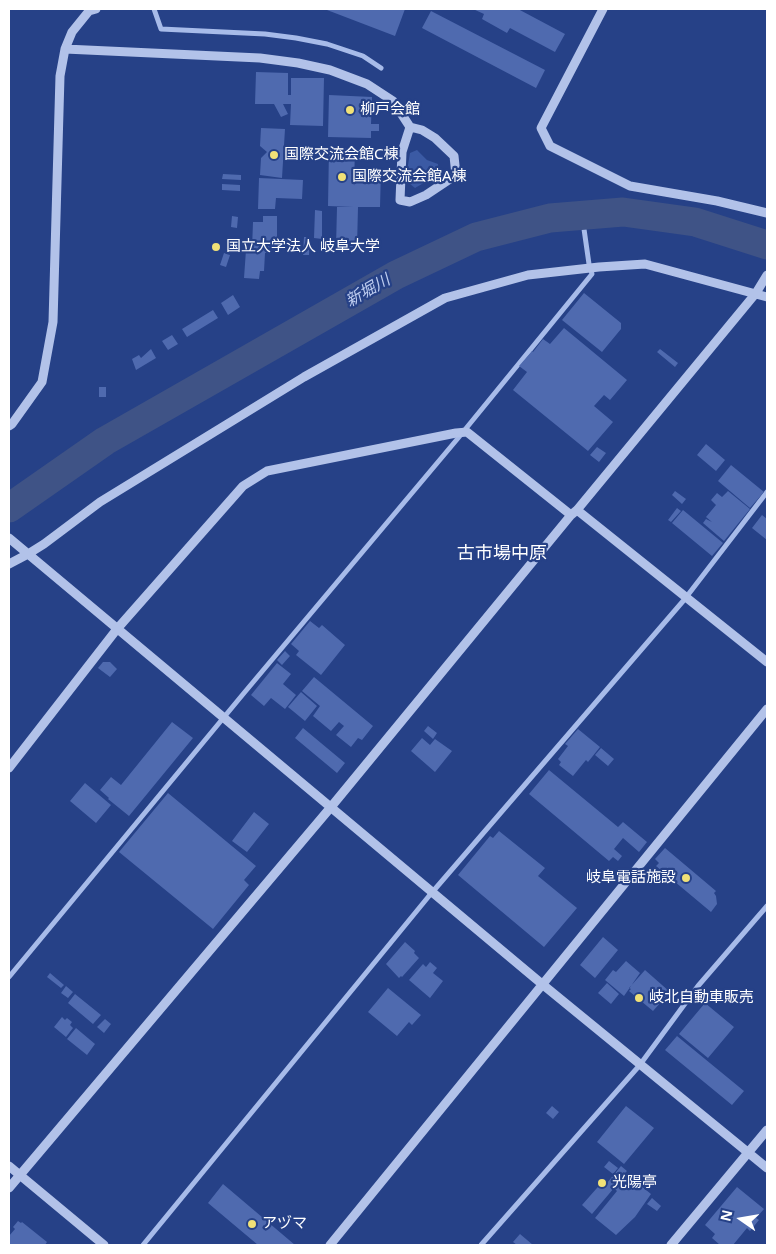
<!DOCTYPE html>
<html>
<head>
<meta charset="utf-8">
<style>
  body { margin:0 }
  #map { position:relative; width:776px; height:1254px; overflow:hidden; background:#264187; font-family:"Noto Sans",sans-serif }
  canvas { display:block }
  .frame { position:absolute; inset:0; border:10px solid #fff; pointer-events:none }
  .north { position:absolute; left:716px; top:1194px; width:50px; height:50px; -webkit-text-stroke:4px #264187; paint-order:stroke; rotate:283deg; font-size:14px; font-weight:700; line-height:20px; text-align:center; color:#fff }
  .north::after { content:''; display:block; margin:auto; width:18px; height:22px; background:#fff; clip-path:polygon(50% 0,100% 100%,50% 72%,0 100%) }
</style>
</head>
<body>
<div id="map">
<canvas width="776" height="1254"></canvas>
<div class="frame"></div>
<div class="north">N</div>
</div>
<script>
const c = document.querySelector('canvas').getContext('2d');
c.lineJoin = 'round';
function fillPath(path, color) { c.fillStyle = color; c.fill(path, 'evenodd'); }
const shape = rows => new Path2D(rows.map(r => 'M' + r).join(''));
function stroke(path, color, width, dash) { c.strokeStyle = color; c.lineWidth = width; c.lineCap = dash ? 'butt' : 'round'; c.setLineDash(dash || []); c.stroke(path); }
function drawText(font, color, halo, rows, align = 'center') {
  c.font = font + ' "Noto Sans","Noto Sans JP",sans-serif'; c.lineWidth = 4.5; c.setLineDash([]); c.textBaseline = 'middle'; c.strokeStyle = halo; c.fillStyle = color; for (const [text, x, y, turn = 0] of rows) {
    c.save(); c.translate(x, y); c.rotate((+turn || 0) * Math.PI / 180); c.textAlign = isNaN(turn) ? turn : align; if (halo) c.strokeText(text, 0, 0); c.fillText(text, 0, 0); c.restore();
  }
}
const green = shape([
  [417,150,427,160,438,164,439,174,415,188,410,184,407,171,410,153]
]);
const stream = shape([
  [154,9,161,29,265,34,296,38,327,44,363,56,381,68],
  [9,977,244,693,459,437,592,274,589,264,582,215],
  [143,1245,429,896,684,600,767,492],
  [481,1245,639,1066,698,986,767,906]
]);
const river = shape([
  [9,508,105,441,396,275,476,237,550,218,623,212,695,222,767,245]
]);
const building = shape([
  [328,9,405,9,395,36,327,10],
  [473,9,518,9,565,34,555,52,510,28,507,33,482,19,484,14],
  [431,11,545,70,536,88,422,28],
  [256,72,288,73,288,95,291,95,291,78,324,78,323,126,290,125,291,104,283,104,288,114,281,117,274,104,255,104],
  [329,95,372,97,371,124,379,124,379,131,371,131,371,138,328,137],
  [261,128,285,129,282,178,260,175,261,158,267,152,260,146],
  [329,148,355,148,354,186,356,169,381,170,380,207,358,207,357,247,336,247,337,207,353,207,328,206],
  [223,174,241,175,241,180,222,179],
  [259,178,303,180,302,199,276,198,275,209,258,209],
  [222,184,240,185,240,191,222,190],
  [315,210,322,211,322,239,314,238],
  [232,216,238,217,237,228,231,227],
  [263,216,277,216,277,240,270,240,269,253,265,253,264,271,260,271,259,279,244,278,246,250,252,249,253,222,263,222],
  [304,237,310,237,309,255,303,255],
  [224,253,230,255,226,267,220,265],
  [584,293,621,323,621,329,602,352,562,320],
  [233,295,240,307,228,315,221,303],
  [213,310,218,318,187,337,182,329],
  [564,328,627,380,610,400,604,395,594,406,613,422,588,451,513,390,527,372,519,366,532,351,533,352,543,339,550,344],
  [172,335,178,344,168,350,162,341],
  [151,349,156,358,136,370,132,359,139,355,141,358],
  [660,349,678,363,675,367,657,352],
  [99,387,106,387,106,397,99,397],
  [706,444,725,460,716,471,697,455],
  [597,447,606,453,599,462,590,455],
  [731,465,764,492,750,508,718,481],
  [675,491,686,499,682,504,672,495],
  [728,491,750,509,724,541,703,523,706,519,712,522,706,517,716,505,711,500,717,493,722,497],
  [677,508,681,511,671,522,668,520],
  [683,510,723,543,712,556,672,523],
  [762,515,767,519,767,540,752,528],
  [310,621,319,628,322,625,345,645,321,675,296,655,299,651,291,644],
  [285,651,290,656,282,665,277,660],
  [103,662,110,662,117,669,110,677,98,668],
  [277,663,291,674,283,684,296,695,285,709,271,698,264,706,251,695],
  [314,677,373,726,362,740,358,738,351,747,336,735,344,726,339,722,331,731,313,716,320,706,302,691],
  [301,692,317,706,305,721,288,707],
  [172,722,193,738,129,816,108,799,109,798,100,790,111,777,121,785],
  [428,726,437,733,433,739,424,731],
  [303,728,345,763,337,773,295,738],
  [578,729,600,747,588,762,586,760,573,776,559,765,561,762,558,759,568,746,565,744],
  [422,738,430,745,435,739,452,751,435,772,411,751],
  [601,748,614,759,608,766,595,755],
  [549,770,618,827,623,822,647,842,639,852,623,838,614,849,622,856,618,861,613,857,609,861,529,794],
  [85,783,111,805,96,823,70,801],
  [168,793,256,866,244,880,249,885,213,929,119,852],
  [254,812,269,824,247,852,232,841],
  [499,831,545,868,538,876,577,908,544,947,458,875,490,836,493,838],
  [665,848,716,891,714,893,716,896,717,904,711,912,656,866,659,863,655,859],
  [603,937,618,950,595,978,580,965],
  [405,942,415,951,414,953,419,958,402,977,401,976,399,978,386,964],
  [626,961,640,973,624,996,605,980,613,970,616,972],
  [430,962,437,968,433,973,443,981,430,998,409,980,423,964,426,967],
  [645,970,670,992,653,1011,629,991,631,989,629,988],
  [50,973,64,985,61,988,47,977],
  [607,983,619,994,611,1004,598,993],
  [66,986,73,992,68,998,61,993],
  [388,988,421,1015,412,1025,409,1022,397,1036,368,1012],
  [75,994,101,1015,93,1024,68,1003],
  [705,1003,734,1027,708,1058,679,1034],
  [62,1017,65,1020,67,1018,72,1022,70,1025,73,1028,66,1037,54,1027],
  [105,1019,111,1024,104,1033,97,1027],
  [76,1028,95,1044,87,1055,67,1039],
  [677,1036,744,1091,732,1105,665,1050],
  [552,1106,559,1112,553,1119,546,1113],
  [626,1106,654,1128,624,1164,597,1142],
  [609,1161,618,1168,613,1174,604,1167],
  [621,1166,627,1171,625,1173,651,1194,635,1217,616,1235,595,1218,617,1191,614,1188,592,1214,582,1205,604,1180,607,1183],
  [223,1184,295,1245,258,1245,208,1203],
  [737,1187,764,1209,756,1218,759,1220,750,1231,747,1228,733,1245,720,1245,712,1238,715,1234,705,1225],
  [652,1198,661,1206,657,1211,647,1204],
  [18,1221,21,1223,22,1222,47,1242,45,1245,9,1245,9,1236,15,1229,13,1227],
  [520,1234,533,1245,517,1245,513,1242]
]);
const minor = shape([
  [603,9,541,128,550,146,630,186,717,201,767,213],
  [65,49,260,58,298,63,330,70,367,84,393,101,410,127,402,152,400,200,410,202,426,195,456,175,454,156,435,138,422,130,410,127],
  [9,426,12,424,42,382,53,322,60,76,65,49,72,32,89,11,96,9],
  [577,510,767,662],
  [9,538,542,984,767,1168],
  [9,564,28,554,44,544,100,502,304,377,445,298,528,275,599,267,645,264,767,297],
  [9,768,117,629,243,486,267,471,456,433,467,432,571,515],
  [9,1166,104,1245],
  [9,1188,331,807,571,515,577,510,756,293,767,275],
  [330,1245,767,709],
  [671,1245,767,1130]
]);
const markers = [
  [350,110,5,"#f1e177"],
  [274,155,5,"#f1e177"],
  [342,177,5,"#f1e177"],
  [216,247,5,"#f1e177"],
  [686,878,5,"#f1e177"],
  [639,998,5,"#f1e177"],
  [602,1183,5,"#f1e177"],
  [252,1224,5,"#f1e177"]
];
const poiNames = [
  ["柳戸会館",360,110],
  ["国際交流会館C棟",284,155],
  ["国際交流会館A棟",352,177],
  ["国立大学法人 岐阜大学",226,247],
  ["岐阜電話施設",676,878,"right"],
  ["岐北自動車販売",649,998],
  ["光陽亭",612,1183],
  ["アヅマ",262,1224]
];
const waterNames = [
  ["新堀川",368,291,-30]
];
const quarterNames = [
  ["古市場中原",502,554]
];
fillPath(green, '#3b5aa4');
stroke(stream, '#a7bbe9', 5);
stroke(river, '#3f5386', 29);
fillPath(building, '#4f6aaf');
stroke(minor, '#b2c2e9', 9);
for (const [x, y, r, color] of markers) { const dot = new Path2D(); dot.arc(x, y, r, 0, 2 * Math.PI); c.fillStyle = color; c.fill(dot); stroke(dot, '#264187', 2); }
drawText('15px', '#fff', '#264187', poiNames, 'left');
drawText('italic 16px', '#becdf0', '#264187', waterNames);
drawText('18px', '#fff', '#264187', quarterNames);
</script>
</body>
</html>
